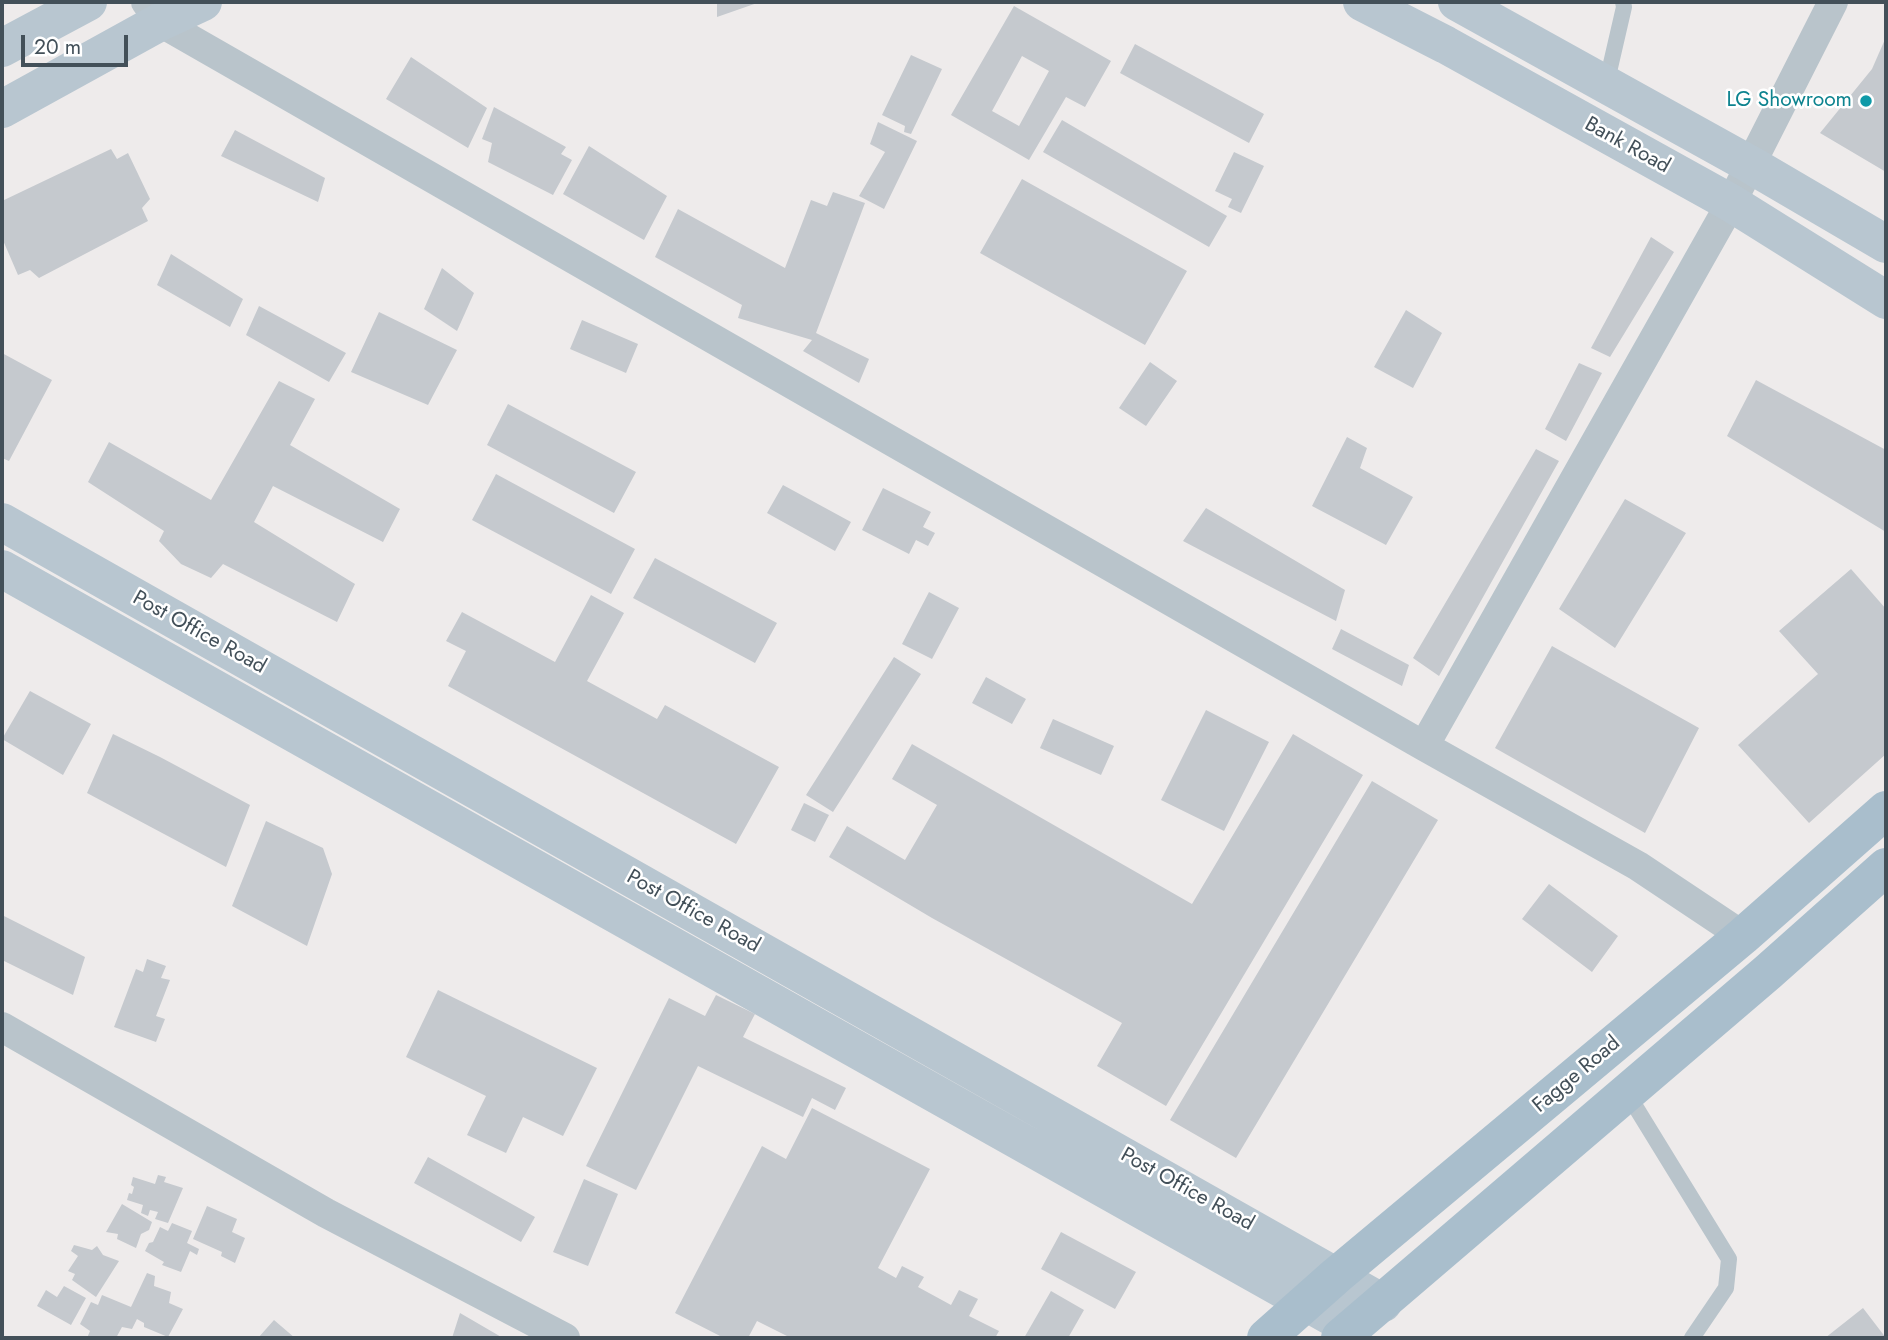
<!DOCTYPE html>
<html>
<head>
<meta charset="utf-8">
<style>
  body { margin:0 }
  #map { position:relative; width:1888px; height:1340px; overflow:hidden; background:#eeebeb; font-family:Jost,sans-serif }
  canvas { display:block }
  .frame { position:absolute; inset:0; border:4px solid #435059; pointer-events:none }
  .scale { position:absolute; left:21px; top:35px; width:107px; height:32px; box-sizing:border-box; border:4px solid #435059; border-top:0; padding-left:9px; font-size:21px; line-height:24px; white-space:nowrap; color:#435059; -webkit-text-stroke:5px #fff; paint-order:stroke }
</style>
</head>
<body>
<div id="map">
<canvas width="1888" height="1340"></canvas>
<div class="frame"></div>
<div class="scale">20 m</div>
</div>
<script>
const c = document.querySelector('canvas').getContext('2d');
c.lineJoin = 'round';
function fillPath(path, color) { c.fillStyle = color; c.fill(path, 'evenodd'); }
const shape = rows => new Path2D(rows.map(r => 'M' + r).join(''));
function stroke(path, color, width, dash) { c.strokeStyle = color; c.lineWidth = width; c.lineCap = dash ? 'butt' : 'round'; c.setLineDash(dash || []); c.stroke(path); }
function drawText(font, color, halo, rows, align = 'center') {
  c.font = font + ' Jost,sans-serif'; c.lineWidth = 5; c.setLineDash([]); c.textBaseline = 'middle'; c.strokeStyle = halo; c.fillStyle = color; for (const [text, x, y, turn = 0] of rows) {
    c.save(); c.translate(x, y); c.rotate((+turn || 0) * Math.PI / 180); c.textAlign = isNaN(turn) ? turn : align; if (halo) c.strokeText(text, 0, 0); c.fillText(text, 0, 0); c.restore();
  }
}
const building = shape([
  [717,2,760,2,717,17],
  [1014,6,1111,61,1085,107,1066,97,1029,160,951,115],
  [1022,56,1049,71,1019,126,992,111],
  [1886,37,1886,172,1820,133,1872,69],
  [1135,44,1264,114,1249,143,1120,73],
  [911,55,942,69,911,134,904,132,905,126,882,115],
  [411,57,487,108,468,148,386,99],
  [494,107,566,147,561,154,572,160,553,195,488,162,492,143,482,139],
  [1062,120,1227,216,1209,247,1043,152],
  [878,122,917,141,884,209,859,196,885,152,870,144],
  [235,130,325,178,318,202,221,156],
  [589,146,667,196,644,240,563,194],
  [111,149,117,159,128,153,150,199,142,208,148,221,39,278,30,270,18,275,2,238,2,214,4,213,2,201],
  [1234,152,1264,166,1241,213,1228,207,1232,199,1215,191],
  [1022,179,1187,271,1145,345,980,253],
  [833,192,865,203,816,333,869,359,859,383,803,351,812,340,738,318,742,305,655,257,678,209,785,268,811,200,827,206],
  [1651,237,1674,252,1610,357,1591,348],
  [171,254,243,299,230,327,157,285],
  [442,268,474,293,457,331,424,309],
  [259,306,346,353,329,382,246,335],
  [1406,310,1442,333,1413,388,1374,367],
  [379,312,457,350,428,405,351,372],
  [582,320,638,344,626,373,570,349],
  [2,353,52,380,9,461,2,458],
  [1150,362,1177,381,1146,426,1119,408],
  [1579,363,1602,373,1566,441,1545,429],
  [1756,380,1886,450,1886,532,1727,436],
  [279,381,315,399,290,445,400,509,383,542,273,486,254,522,355,584,337,622,223,564,211,578,181,564,159,541,164,531,88,482,109,442,211,500],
  [508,404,636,472,614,513,487,445],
  [1347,437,1367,448,1360,468,1413,497,1386,545,1312,506],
  [1536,449,1559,461,1439,676,1413,658],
  [496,474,635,549,611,594,472,520],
  [783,485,851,522,835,551,767,513],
  [883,488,931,512,923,527,935,533,928,546,916,540,909,554,862,530],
  [1625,499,1686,533,1615,648,1559,609],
  [1206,508,1345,590,1336,621,1183,541],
  [655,558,777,623,755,663,633,598],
  [1851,569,1886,609,1886,754,1809,823,1738,745,1818,674,1779,631],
  [929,592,959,608,932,659,902,644],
  [591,595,624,613,587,681,657,719,665,705,779,767,736,844,448,686,466,651,446,641,462,612,555,662],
  [1341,629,1409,665,1402,686,1332,649],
  [1552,646,1699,728,1645,833,1495,748],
  [894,657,921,674,833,812,806,795],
  [986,677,1026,699,1012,724,972,703],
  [30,691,91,724,63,775,2,739],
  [1206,710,1269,742,1224,831,1161,800],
  [1053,719,1114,746,1101,775,1040,748],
  [113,734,160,757,250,805,226,867,87,793],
  [1293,734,1363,775,1166,1106,1097,1066,1122,1023,932,918,829,857,847,826,905,860,937,805,892,779,912,744,1192,904],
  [1372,781,1438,820,1236,1158,1170,1120],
  [804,803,829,815,815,842,791,830],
  [266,821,323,848,332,874,307,946,232,906],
  [1549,884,1618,936,1592,972,1522,919],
  [2,915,85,957,73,995,2,960],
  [147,959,166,966,161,978,170,980,156,1016,165,1019,156,1042,114,1027,136,969,143,972],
  [438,990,597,1068,563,1136,523,1117,506,1153,467,1135,486,1096,406,1057],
  [716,995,755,1014,743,1037,846,1088,835,1110,812,1098,803,1117,698,1066,636,1190,586,1166,669,998,705,1016],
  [812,1108,930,1169,878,1268,896,1278,902,1266,924,1277,918,1287,951,1305,959,1290,978,1299,969,1316,999,1331,995,1338,791,1338,757,1321,748,1338,724,1338,675,1313,762,1146,786,1159],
  [428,1157,535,1217,521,1242,414,1183],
  [158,1175,166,1177,164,1182,183,1188,168,1223,155,1219,158,1212,150,1210,148,1216,141,1213,143,1205,127,1200,129,1193,132,1194,134,1187,131,1185,133,1177,155,1184],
  [584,1179,618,1194,588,1266,553,1252],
  [122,1204,152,1222,149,1230,141,1234,136,1248,117,1239,118,1234,106,1232],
  [207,1206,237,1219,232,1232,245,1238,235,1263,221,1256,222,1252,193,1239],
  [172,1223,192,1231,187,1243,199,1249,197,1255,190,1251,181,1272,162,1265,164,1262,145,1251,149,1243,153,1242,160,1227,168,1231],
  [1061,1232,1136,1272,1115,1309,1041,1269],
  [74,1245,92,1250,97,1246,103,1255,119,1261,96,1297,72,1280,75,1274,68,1271,78,1256,71,1251],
  [147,1273,155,1276,154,1286,171,1292,169,1303,183,1309,168,1337,144,1327,144,1323,137,1319,132,1329,122,1327,116,1338,87,1338,90,1331,80,1324,91,1302,98,1305,102,1295,131,1307],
  [64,1286,86,1298,71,1325,37,1306,46,1290,57,1297],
  [1051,1291,1084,1310,1068,1338,1024,1338],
  [1863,1308,1886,1338,1825,1338],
  [460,1313,503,1338,452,1338],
  [274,1320,295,1338,258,1338]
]);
const lane = shape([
  [1606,85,1624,7,1623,2],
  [1627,1093,1729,1259,1726,1288,1692,1338]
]);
const street = shape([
  [146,2,160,22,1424,746,1638,866,1743,936],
  [1424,746,1731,203,1833,2],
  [2,1027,326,1213,565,1338]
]);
const secondary = shape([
  [1362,2,1446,45,1731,203,1886,300],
  [1457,2,1751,165,1886,244],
  [2,48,88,2],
  [2,109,160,22,203,2],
  [2,522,1383,1303],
  [2,569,1352,1328]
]);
const primary = shape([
  [1266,1338,1337,1275,1743,936,1886,810],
  [1340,1338,1768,972,1886,867]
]);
const markers = [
  [1866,101,7,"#0f9aa8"]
];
const cultureNames = [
  ["LG Showroom",1852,101]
];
const streetNames = [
  ["Bank Road",1627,146,29],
  ["Post Office Road",199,633,29],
  ["Post Office Road",693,912,29],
  ["Fagge Road",1577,1075,-40],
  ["Post Office Road",1187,1190,29]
];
fillPath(building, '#c5c9ce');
stroke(lane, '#b9c4cb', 16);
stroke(street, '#b9c4cb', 30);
stroke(secondary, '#b8c6d0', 38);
stroke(primary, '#a9becc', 38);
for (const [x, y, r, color] of markers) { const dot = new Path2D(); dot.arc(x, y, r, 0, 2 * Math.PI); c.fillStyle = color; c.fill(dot); stroke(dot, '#fff', 2.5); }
drawText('21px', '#0d838f', '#fff', cultureNames, 'right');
drawText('21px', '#435059', '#fff', streetNames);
</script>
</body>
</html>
